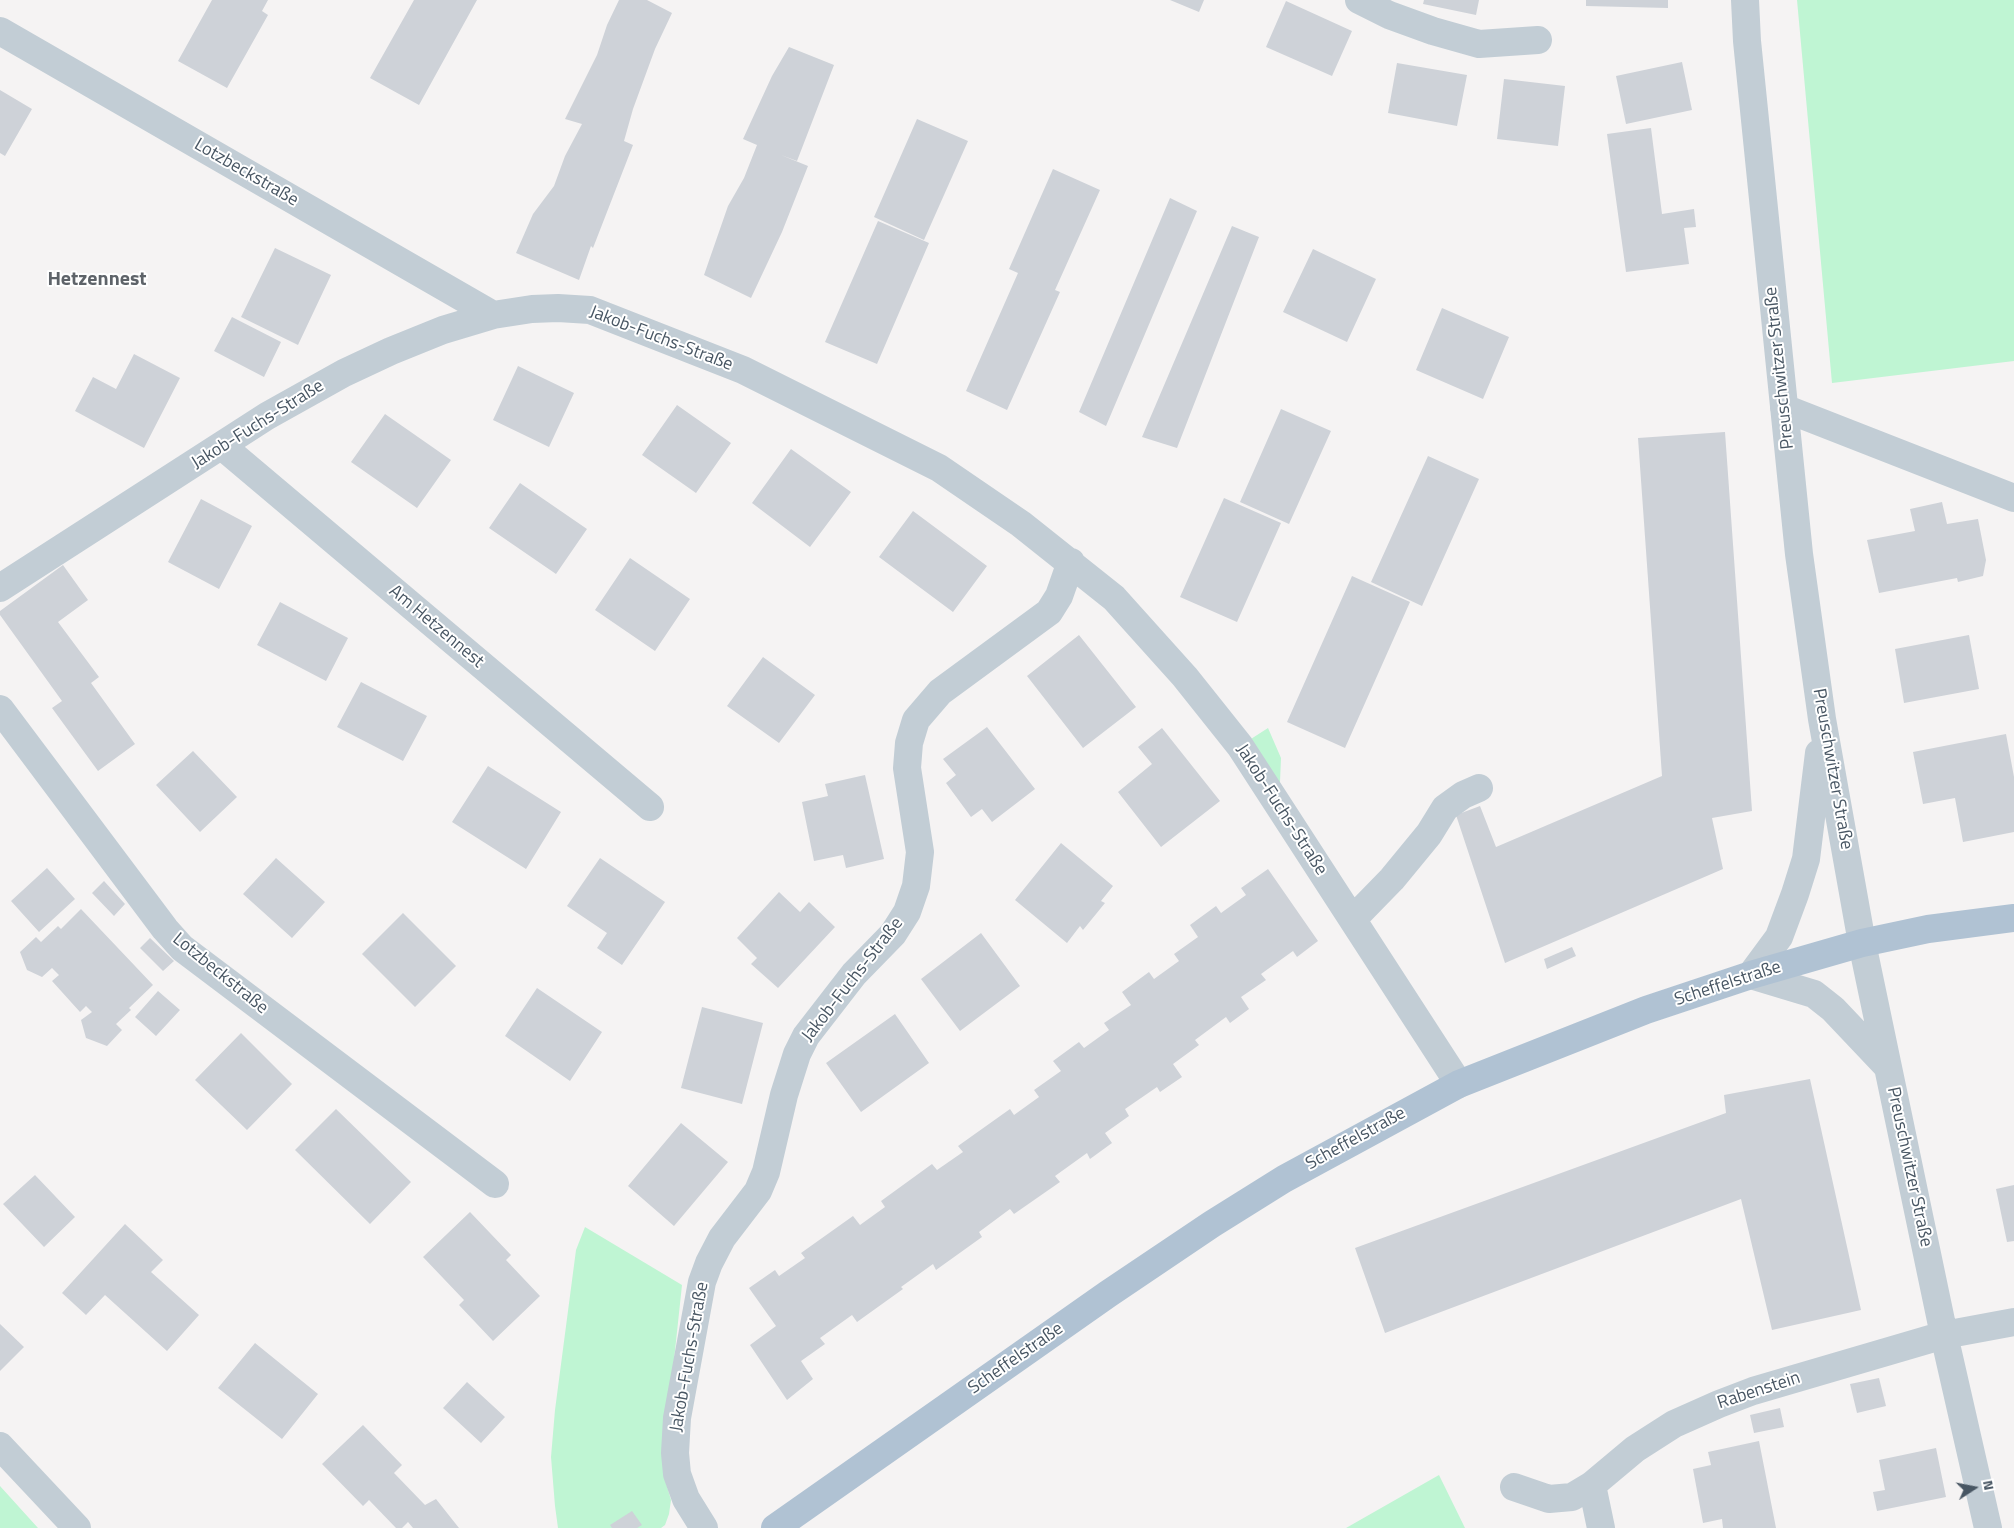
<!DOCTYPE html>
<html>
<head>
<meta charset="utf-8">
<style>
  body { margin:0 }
  #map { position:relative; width:2014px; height:1528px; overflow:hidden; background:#f5f3f3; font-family:"Titillium Web",sans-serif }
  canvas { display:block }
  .north { position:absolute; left:1949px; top:1463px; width:50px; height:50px; -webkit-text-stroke:4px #fff; paint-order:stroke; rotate:79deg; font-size:14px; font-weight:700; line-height:20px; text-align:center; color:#485663 }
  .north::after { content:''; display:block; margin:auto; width:18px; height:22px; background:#485663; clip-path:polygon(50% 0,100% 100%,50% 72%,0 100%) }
</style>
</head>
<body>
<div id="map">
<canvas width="2014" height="1528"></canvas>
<div class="north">N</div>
</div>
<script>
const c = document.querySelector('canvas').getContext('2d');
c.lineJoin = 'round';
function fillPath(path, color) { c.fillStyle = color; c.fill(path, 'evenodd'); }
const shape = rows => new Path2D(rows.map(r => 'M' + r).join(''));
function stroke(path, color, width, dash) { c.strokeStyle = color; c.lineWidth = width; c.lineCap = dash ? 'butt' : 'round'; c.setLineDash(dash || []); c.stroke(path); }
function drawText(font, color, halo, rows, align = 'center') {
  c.font = font + ' "Titillium Web",sans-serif'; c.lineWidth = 4; c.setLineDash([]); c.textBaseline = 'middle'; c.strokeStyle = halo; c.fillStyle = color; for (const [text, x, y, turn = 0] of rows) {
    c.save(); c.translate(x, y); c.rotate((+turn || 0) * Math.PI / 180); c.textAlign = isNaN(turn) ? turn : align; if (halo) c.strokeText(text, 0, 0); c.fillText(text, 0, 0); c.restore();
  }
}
const green = shape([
  [1797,0,2014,0,2014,361,1832,383],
  [1268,728,1281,758,1279,806,1240,746],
  [585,1227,682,1285,663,1463,666,1483,671,1500,669,1514,665,1525,661,1528,558,1528,555,1506,551,1457,555,1410,576,1250],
  [1439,1475,1465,1528,1346,1528],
  [0,1486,38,1528,0,1528]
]);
const building = shape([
  [212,0,268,0,262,11,268,15,227,88,178,61],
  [414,0,477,0,419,105,370,78],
  [619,0,647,0,672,13,655,49,633,109,624,141,633,145,593,248,591,246,579,280,516,253,533,214,554,186,565,156,582,124,565,119,597,55,607,25],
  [1170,0,1204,0,1199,12],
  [1424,0,1479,0,1476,15,1423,4],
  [1586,0,1668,0,1668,8,1586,6],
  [1286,1,1352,31,1332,76,1266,47],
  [789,47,834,65,797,161,781,155,808,166,782,232,751,298,704,275,728,206,744,178,757,145,743,139,772,76],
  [1682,62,1692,110,1626,124,1616,76],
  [1397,63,1467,75,1457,126,1388,113],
  [1504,79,1565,86,1558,146,1497,139],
  [0,90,32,109,5,156,0,153],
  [917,119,968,141,924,240,874,217],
  [1651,128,1662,214,1694,209,1696,227,1684,228,1689,264,1626,272,1607,134],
  [1053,169,1100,190,1055,290,1060,292,1007,410,966,391,1018,273,1009,269],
  [1170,198,1197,211,1106,426,1079,412],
  [878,221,929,243,877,364,825,342],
  [1232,226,1259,237,1177,448,1142,437],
  [275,248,331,275,298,345,241,317],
  [1313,249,1376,279,1347,342,1283,312],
  [1442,308,1509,337,1483,399,1416,370],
  [232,317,281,342,264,377,214,351],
  [134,354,180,378,144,448,75,411,93,377,116,389],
  [518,366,574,393,549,447,493,420],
  [677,405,731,443,696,493,642,455],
  [1281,409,1331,431,1289,524,1240,502],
  [385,414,451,460,417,508,351,462],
  [1725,432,1752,811,1712,818,1723,869,1505,963,1456,815,1480,806,1496,847,1662,776,1638,438],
  [791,449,851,492,810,547,752,503],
  [1428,456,1479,479,1422,606,1371,582],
  [520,483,587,529,556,574,489,528],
  [1224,498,1281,523,1237,622,1180,597],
  [201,499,252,526,219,589,168,562],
  [1942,502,1947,524,1978,519,1986,560,1983,576,1958,582,1957,578,1879,593,1867,540,1915,531,1910,509],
  [913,511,987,566,953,612,879,557],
  [630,558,690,599,655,651,595,610],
  [63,565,88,600,58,622,99,677,91,683,135,744,98,771,52,708,62,701,0,615,0,611],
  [1352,576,1410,602,1345,748,1287,722],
  [280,602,348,638,326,681,257,645],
  [1079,635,1136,707,1083,748,1027,676],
  [1969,635,1979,689,1904,703,1895,649],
  [763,657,815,695,779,743,727,706],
  [361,682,427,716,403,761,337,727],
  [987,727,1035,789,992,822,982,809,971,817,946,783,956,775,943,759],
  [1162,728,1220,801,1161,847,1118,792,1152,764,1138,747],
  [2006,734,2014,777,2014,832,1963,842,1955,798,1923,804,1913,752],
  [193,751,237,797,200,832,156,785],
  [488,766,561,812,526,869,452,822],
  [865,775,884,859,846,868,843,855,814,861,802,802,828,796,825,784],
  [1061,843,1113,886,1101,901,1105,903,1083,930,1080,926,1067,943,1015,900],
  [276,858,325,902,292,938,243,894],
  [600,858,665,902,622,965,597,948,607,933,567,906],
  [47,868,75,899,39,932,11,901],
  [1268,869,1318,941,1297,957,1293,951,1261,974,1266,980,1241,997,1249,1009,1230,1023,1226,1017,1195,1040,1199,1045,1173,1064,1182,1077,1160,1092,1157,1087,1125,1109,1129,1116,1105,1133,1112,1143,1090,1159,1087,1153,1055,1176,1060,1182,1014,1214,1010,1209,979,1232,982,1237,936,1270,933,1264,901,1287,903,1289,857,1322,852,1315,820,1338,825,1344,801,1361,813,1379,787,1400,750,1345,776,1326,749,1288,775,1270,779,1276,805,1258,801,1253,853,1216,860,1225,885,1207,881,1201,932,1164,937,1170,963,1152,958,1146,1010,1109,1014,1115,1039,1097,1034,1090,1061,1071,1053,1061,1079,1042,1084,1048,1109,1030,1104,1023,1131,1005,1122,992,1149,972,1154,979,1179,961,1174,954,1198,937,1190,925,1216,906,1221,913,1246,895,1241,888],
  [104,881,125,904,114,916,92,893],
  [779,892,800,912,809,902,835,927,778,988,751,964,757,958,737,938],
  [81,909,153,985,129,1008,131,1010,116,1024,122,1030,107,1046,86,1038,81,1020,92,1012,86,1006,80,1012,52,981,59,975,52,968,42,977,27,970,20,952,36,937,41,942,58,926,61,929],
  [403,913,456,966,415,1007,362,954],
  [981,933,1020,986,960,1031,921,979],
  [150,938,174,961,163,971,140,948],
  [1572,947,1576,956,1547,969,1544,959],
  [537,988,602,1032,570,1081,505,1036],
  [158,991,180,1010,156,1036,135,1017],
  [702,1007,763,1023,742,1104,681,1088],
  [895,1014,929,1063,861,1112,826,1063],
  [241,1033,292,1084,247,1130,195,1080],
  [1810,1079,1861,1310,1772,1330,1741,1199,1385,1333,1355,1248,1726,1113,1724,1095],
  [336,1109,411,1182,370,1224,295,1150],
  [681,1123,728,1162,674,1226,628,1186],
  [35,1175,75,1217,44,1247,3,1204],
  [2014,1185,2014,1241,2007,1242,1996,1189],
  [470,1212,511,1255,506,1260,540,1296,493,1341,459,1305,464,1300,423,1257],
  [125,1224,163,1260,151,1272,199,1315,167,1351,105,1295,86,1315,62,1293],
  [0,1324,24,1347,0,1371],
  [255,1343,318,1394,282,1439,218,1388],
  [1879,1378,1886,1406,1857,1413,1850,1384],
  [467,1382,505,1417,481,1443,443,1408],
  [1780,1408,1784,1427,1754,1433,1750,1415],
  [363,1425,402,1465,394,1473,425,1505,436,1499,459,1528,413,1528,408,1522,402,1528,396,1528,369,1500,363,1506,322,1464],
  [1759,1441,1776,1528,1723,1528,1722,1519,1703,1523,1693,1469,1711,1465,1708,1452],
  [1936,1448,1946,1497,1877,1511,1873,1492,1885,1490,1879,1460],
  [632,1511,642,1525,637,1528,612,1528,610,1525]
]);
const minor = shape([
  [1359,0,1389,15,1433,31,1479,44,1538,40],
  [1745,0,1747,41,1799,554,1822,719,1862,943,1944,1335,1988,1528],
  [0,31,493,315],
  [1784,408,2014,498],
  [222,446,650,807],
  [0,588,267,416,344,373,391,351,443,330,493,315,532,309,558,308,590,310,743,370,939,468,1021,524,1114,598,1185,677,1240,746,1459,1084],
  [0,709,165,929,182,948,495,1184],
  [1819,753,1806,859,1795,894,1779,937,1751,975,1814,994,1833,1009,1887,1066],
  [1353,919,1392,879,1429,834,1445,808,1463,795,1479,788],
  [0,1446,77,1528],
  [1592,1485,1601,1528],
  [1514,1487,1549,1499,1572,1497,1592,1485,1635,1449,1674,1424,1719,1404,1753,1391,1944,1335,2014,1322],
  [704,1528,686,1499,677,1474,675,1453,677,1418,702,1282,709,1263,722,1238,758,1191,766,1172,784,1095,797,1054,806,1036,854,974,893,934,907,912,916,886,920,852,907,768,909,743,916,720,940,692,1049,612,1059,596,1071,562]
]);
const major = shape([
  [775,1528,1108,1294,1212,1224,1284,1179,1459,1084,1646,1010,1751,975,1862,943,1928,929,2014,918]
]);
const streetNames = [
  ["Lotzbeckstraße",246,173,30],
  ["Jakob-Fuchs-Straße",661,339,21],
  ["Preuschwitzer Straße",1780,368,-96],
  ["Jakob-Fuchs-Straße",258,425,-32],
  ["Am Hetzennest",436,627,40],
  ["Preuschwitzer Straße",1832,769,80],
  ["Jakob-Fuchs-Straße",1281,810,57],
  ["Lotzbeckstraße",220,974,39],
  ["Jakob-Fuchs-Straße",853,980,-52],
  ["Scheffelstraße",1728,984,-18],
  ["Scheffelstraße",1356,1139,-29],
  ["Preuschwitzer Straße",1909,1167,78],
  ["Jakob-Fuchs-Straße",690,1357,-80],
  ["Scheffelstraße",1016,1359,-35],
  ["Rabenstein",1759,1391,-18]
];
const quarterNames = [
  ["Hetzennest",97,280]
];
fillPath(green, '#bff5d3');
fillPath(building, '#ced2d8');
stroke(minor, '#c2cdd5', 28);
stroke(major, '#b0c2d3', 28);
drawText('18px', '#485663', '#fff', streetNames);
drawText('bold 20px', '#5e6369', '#fff', quarterNames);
</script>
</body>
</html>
